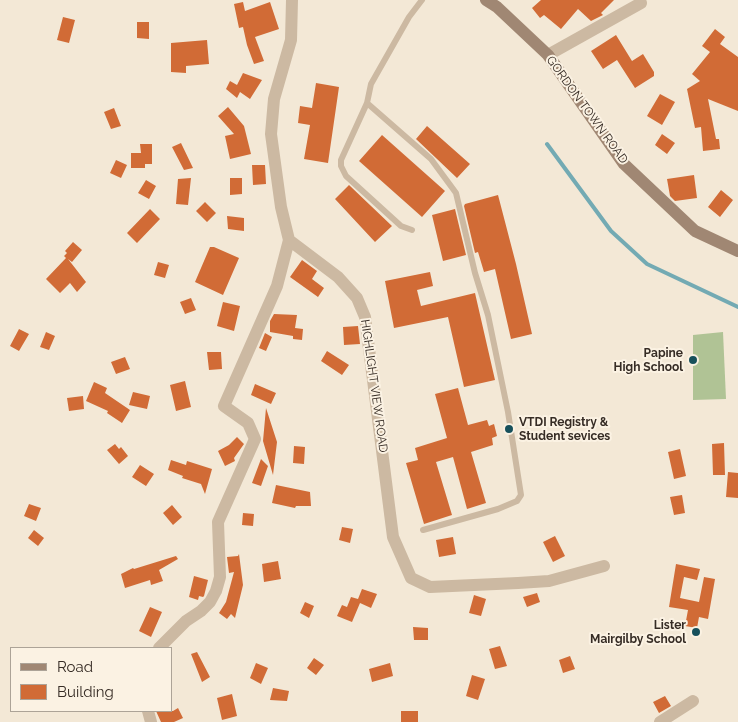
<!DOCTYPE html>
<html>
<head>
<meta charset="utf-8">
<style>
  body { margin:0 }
  #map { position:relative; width:738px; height:722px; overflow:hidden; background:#f3e8d6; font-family:Raleway,sans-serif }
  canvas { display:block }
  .legend { position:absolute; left:10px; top:647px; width:162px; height:65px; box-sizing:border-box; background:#fbf2e3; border:1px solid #aca397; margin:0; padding:6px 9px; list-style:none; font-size:15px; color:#362c25 }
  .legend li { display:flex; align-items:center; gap:10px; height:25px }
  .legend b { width:25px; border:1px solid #aca397 }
</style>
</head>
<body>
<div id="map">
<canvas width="738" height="722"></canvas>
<ul class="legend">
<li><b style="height:6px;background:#a08773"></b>Road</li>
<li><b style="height:14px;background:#d16b36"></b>Building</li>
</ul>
</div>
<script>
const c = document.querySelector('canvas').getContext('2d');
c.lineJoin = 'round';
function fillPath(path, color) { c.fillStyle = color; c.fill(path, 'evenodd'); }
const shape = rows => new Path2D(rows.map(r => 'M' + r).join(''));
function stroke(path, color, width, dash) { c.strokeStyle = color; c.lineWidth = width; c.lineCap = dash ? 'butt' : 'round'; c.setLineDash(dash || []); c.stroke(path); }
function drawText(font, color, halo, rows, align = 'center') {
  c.font = font + ' Raleway,sans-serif'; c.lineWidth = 4; c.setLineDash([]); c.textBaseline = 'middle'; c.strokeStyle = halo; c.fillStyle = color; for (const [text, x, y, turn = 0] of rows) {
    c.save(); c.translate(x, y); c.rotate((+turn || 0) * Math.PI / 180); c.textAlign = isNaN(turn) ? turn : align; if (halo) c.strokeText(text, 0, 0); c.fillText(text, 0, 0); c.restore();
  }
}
const green = shape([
  [723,332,726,399,693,400,693,335]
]);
const stream = shape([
  [547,144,611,231,647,264,738,307]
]);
const building = shape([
  [541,0,614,0,601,13,603,15,591,21,578,9,561,29,544,15,540,18,532,8],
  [243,2,245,11,270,2,279,29,255,37,264,61,254,64,247,45,243,27,239,28,234,4],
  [63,17,75,20,69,43,57,40],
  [137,22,149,22,149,39,137,38],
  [715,29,725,37,720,44,738,57,738,111,708,99,716,139,719,139,720,149,703,151,701,127,695,128,687,89,700,81,692,74,710,52,702,46],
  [616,35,632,61,643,54,654,72,654,76,635,88,617,60,603,69,591,51],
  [207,40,209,64,186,66,186,73,171,72,171,43],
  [243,73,262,80,250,99,240,92,237,98,226,89,230,81,237,85],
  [316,83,339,87,328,163,304,159,310,125,298,123,300,106,312,108],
  [660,94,675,102,662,125,647,116],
  [228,107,244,126,251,154,230,159,225,136,234,134,218,116],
  [114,108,121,126,111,129,104,112],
  [427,126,470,164,457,178,416,139],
  [662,134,675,143,667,154,655,145],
  [382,135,445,191,422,217,359,161],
  [181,143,193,168,184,170,172,147],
  [140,144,152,144,152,164,145,164,145,168,131,168,131,153,141,153],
  [116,160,127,165,121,178,110,173],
  [252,165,265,165,266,184,253,185],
  [694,175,697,198,675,201,670,196,667,179],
  [191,178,188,205,176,204,178,179],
  [230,178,242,178,242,194,230,195],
  [146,180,156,186,149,199,138,193],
  [349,185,392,226,375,242,335,199],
  [721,190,733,200,720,217,708,207],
  [498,195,516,264,532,334,511,339,495,269,484,272,478,252,475,253,464,206,465,204],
  [205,202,216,213,207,222,196,211],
  [150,209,160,219,137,243,127,233],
  [455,209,466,255,443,261,432,215],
  [227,216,244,218,244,231,228,229],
  [73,242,82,250,72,262,68,259,86,282,77,292,70,283,60,293,46,279,66,258,64,256,67,253,65,251],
  [210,247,214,247,239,258,223,295,195,282],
  [302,260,317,271,312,279,324,288,318,297,290,277],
  [158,262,169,265,165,278,154,275],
  [430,272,433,286,417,290,421,306,475,293,495,380,464,387,448,317,394,328,385,281],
  [191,298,196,310,185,314,180,302],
  [223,302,240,306,234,331,217,326],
  [274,314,297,315,295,328,303,329,302,340,293,339,293,336,270,332,270,321],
  [358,326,360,344,344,345,343,327],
  [19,329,29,334,19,351,10,346],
  [46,332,55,336,49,350,40,347],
  [265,333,272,337,266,351,259,348],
  [327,351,349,365,342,375,321,361],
  [207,352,221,352,222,369,209,370],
  [125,357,130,369,116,374,111,362],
  [185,381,191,407,176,411,170,385],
  [94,382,107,388,105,393,130,410,122,423,107,413,108,411,86,401],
  [255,384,276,393,271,404,251,395],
  [458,388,468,425,487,420,489,426,494,424,497,436,492,438,493,445,471,452,486,503,467,509,453,457,436,462,452,515,424,524,406,463,418,460,415,448,447,438,435,394],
  [133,392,150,396,147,409,129,405],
  [83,396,84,409,69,411,67,398],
  [266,408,277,442,273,475,263,441],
  [237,437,244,444,234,458,235,461,225,466,218,451,229,445],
  [724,443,725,475,713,475,712,444],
  [115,444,119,449,121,447,128,456,119,464,107,450],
  [294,446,305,447,304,464,293,463],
  [680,449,686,476,674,479,668,452],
  [261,459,268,466,261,486,252,483],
  [171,460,186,465,187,461,212,469,205,494,201,484,182,478,183,476,168,470],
  [140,465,154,474,146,486,132,477],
  [728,472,738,473,738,498,726,497],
  [276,485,310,492,311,506,296,506,295,508,272,503],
  [682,495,685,513,674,515,670,497],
  [29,504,41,508,36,521,24,516],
  [172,505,182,517,173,525,163,513],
  [243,513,254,514,253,526,242,525],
  [342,527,353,529,350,543,339,540],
  [34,530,44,538,38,546,28,538],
  [555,536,565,556,553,562,543,542],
  [453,537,456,554,439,557,436,540],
  [239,554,243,585,235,618,231,614,227,619,219,613,226,602,234,572,229,573,227,557,238,556],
  [176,556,178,559,159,570,163,581,151,585,150,580,125,588,121,574,133,568,134,569],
  [278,561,281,579,264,582,262,564],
  [676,564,700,569,697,580,684,577,680,598,699,602,704,577,715,579,708,619,699,617,697,628,685,626,688,610,669,607],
  [194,576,208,580,204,596,203,597,199,596,198,600,189,597],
  [362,589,377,594,371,608,360,603,352,622,337,616,342,605,347,607,351,597,358,599],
  [537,593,540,602,527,607,523,597],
  [474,595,486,599,481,616,469,613],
  [305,602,314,606,309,618,300,613],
  [150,607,162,612,151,637,139,631],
  [413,627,428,628,428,640,414,640],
  [500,646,507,666,495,669,489,649],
  [197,652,210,677,202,682,191,654],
  [570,656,575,669,563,673,559,660],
  [314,658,324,665,316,675,307,668],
  [256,663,268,668,261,684,250,678],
  [390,663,393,676,372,682,369,669],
  [472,675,485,679,478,700,466,696],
  [273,688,289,691,287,701,270,700],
  [232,694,237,716,222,720,217,698],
  [665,696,671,706,659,713,653,702],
  [178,708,183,718,174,722,161,722,156,711,173,711],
  [401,711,418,711,418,722,401,722]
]);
const lane = shape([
  [367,103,431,159,456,193,475,273,488,315,508,412,521,495,517,501,498,509,423,530],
  [412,230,401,226,346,176,341,166,341,160,367,103,371,84,409,17,422,0]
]);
const street = shape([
  [292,0,291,40,274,99,271,134,281,207,289,240,338,277,357,298,365,317,393,537,411,578,430,587,518,583,549,581,604,566],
  [548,55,641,3],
  [159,648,186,621,201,611,210,602,216,591,220,577,218,522,255,439,248,423,224,406,277,286,289,240],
  [148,711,151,722],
  [660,722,693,701]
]);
const secondary = shape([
  [486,0,497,7,548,55,624,164,695,231,738,251]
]);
const markers = [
  [693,360,5,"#17505b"],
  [509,429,5,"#17505b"],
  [696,632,5,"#17505b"]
];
const streetNames = [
  ["GORDON TOWN ROAD",587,110,54],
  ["HIGHLIGHT VIEW ROAD",374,386,82]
];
const poiNames = [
  ["Papine",683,353],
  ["High School",683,367],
  ["VTDI Registry &",519,422,"left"],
  ["Student sevices",519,436,"left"],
  ["Lister",686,625],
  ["Mairgilby School",686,639]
];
fillPath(green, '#b0c395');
stroke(stream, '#73aab3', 4);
fillPath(building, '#d16b36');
stroke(lane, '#ccb9a2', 6);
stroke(street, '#ccb9a2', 12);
stroke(secondary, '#a08773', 12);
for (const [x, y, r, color] of markers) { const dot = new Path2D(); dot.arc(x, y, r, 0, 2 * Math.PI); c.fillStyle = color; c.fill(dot); stroke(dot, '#fbf2e3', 2); }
drawText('12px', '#362c25', '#fbf2e3', streetNames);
drawText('bold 12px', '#362c25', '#fbf2e3', poiNames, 'right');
</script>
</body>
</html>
